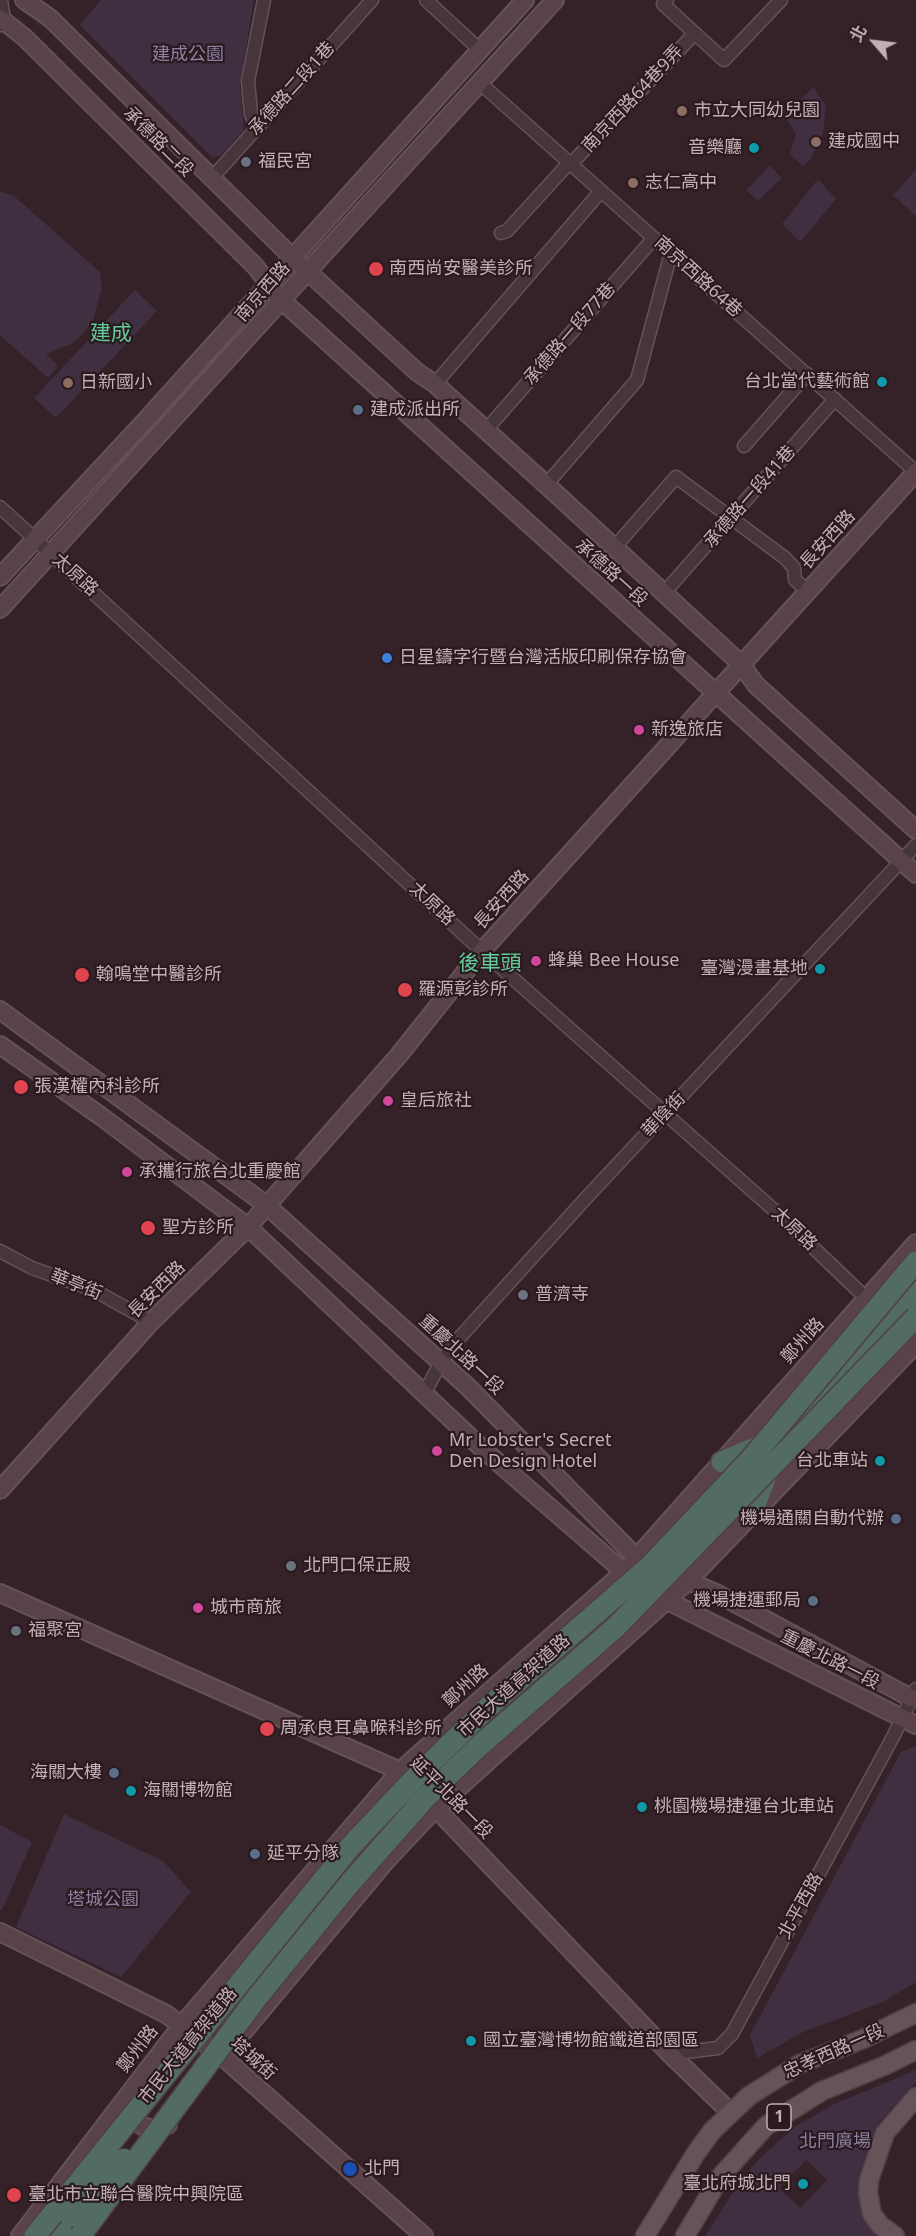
<!DOCTYPE html>
<html>
<head>
<meta charset="utf-8">
<style>
  body { margin:0 }
  #map { position:relative; width:916px; height:2236px; overflow:hidden; background:#352228; font-family:"Noto Sans","Noto Sans TC",sans-serif }
  canvas { display:block }
  .north { position:absolute; left:844px; top:12px; width:60px; height:60px; -webkit-text-stroke:4px #2a1a1f; paint-order:stroke; rotate:298deg; font-size:16px; font-weight:700; line-height:24px; text-align:center; color:#c3afb5 }
  .north::after { content:''; display:block; margin:auto; width:21px; height:27px; background:#c3afb5; clip-path:polygon(50% 0,100% 100%,50% 72%,0 100%) }
</style>
</head>
<body>
<div id="map">
<canvas width="916" height="2236"></canvas>
<div class="north">北</div>
</div>
<script>
const c = document.querySelector('canvas').getContext('2d');
c.lineJoin = 'round';
function fillPath(path, color) { c.fillStyle = color; c.fill(path, 'evenodd'); }
const shape = rows => new Path2D(rows.map(r => 'M' + r).join(''));
function stroke(path, color, width, dash) { c.strokeStyle = color; c.lineWidth = width; c.lineCap = dash ? 'butt' : 'round'; c.setLineDash(dash || []); c.stroke(path); }
function drawText(font, color, halo, rows, align = 'center') {
  c.font = font + ' "Noto Sans","Noto Sans TC",sans-serif'; c.lineWidth = 4.5; c.setLineDash([]); c.textBaseline = 'middle'; c.strokeStyle = halo; c.fillStyle = color; for (const [text, x, y, turn = 0] of rows) {
    c.save(); c.translate(x, y); c.rotate((+turn || 0) * Math.PI / 180); c.textAlign = isNaN(turn) ? turn : align; if (halo) c.strokeText(text, 0, 0); c.fillText(text, 0, 0); c.restore();
  }
}
const green = shape([
  [101,0,254,0,240,84,244,130,220,156,212,157,80,25],
  [813,87,826,105,824,126,821,140,811,158,803,166,790,154,796,133,784,116],
  [770,166,782,178,758,201,746,190],
  [915,171,916,172,916,216,893,195],
  [818,179,836,199,800,242,782,224],
  [0,191,14,196,100,272,102,288,93,320,84,333,71,344,46,354,58,366,48,378,0,335],
  [135,290,157,311,56,418,34,398],
  [916,1746,916,1982,883,2002,803,2032,757,2058,750,2035,901,1752],
  [64,1814,163,1861,191,1892,121,1977,16,1927],
  [0,1825,32,1842,2,1910,0,1909],
  [916,2070,916,2082,878,2124,861,2179,860,2197,883,2236,705,2236,741,2180,762,2156,795,2127,832,2105],
  [806,2160,827,2180,800,2208,779,2188]
]);
const street = shape([
  [426,0,480,50],
  [667,0,663,4,724,60,781,0],
  [1,25,4,20,1,0],
  [480,83,916,472],
  [257,128,251,114,248,81,264,0],
  [571,164,695,33],
  [211,179,372,0],
  [501,233,507,231,569,163],
  [435,384,601,191],
  [486,430,654,238],
  [744,446,807,374],
  [546,485,637,380,671,253],
  [0,507,482,951,774,1210,867,1299],
  [614,548,676,477,785,558,794,568,795,580,808,591],
  [664,593,835,399],
  [0,1251,32,1268,94,1290,151,1322],
  [424,1394,441,1362,461,1336,587,1197,916,845],
  [670,2054,718,2048,732,2034,894,1735,916,1689]
]);
const secondary = shape([
  [24,0,50,18,292,257,417,372,435,384,553,491,741,664,756,685,916,830],
  [0,18,24,37,255,266,281,300,299,316,916,874],
  [0,577,145,421,525,0],
  [0,609,555,0],
  [0,1010,265,1204,467,1386,637,1558,646,1562],
  [0,1045,102,1117,248,1227,486,1452,631,1578],
  [0,1490,151,1322,248,1227,399,1055,482,951,916,472],
  [681,1578,718,1594,911,1698],
  [0,1593,400,1771,406,1777],
  [660,1597,916,1725],
  [428,1800,670,2054,730,2112],
  [0,1932,166,2014,224,2058,424,2236],
  [244,2031,385,1862,435,1809,688,1581,916,1344],
  [131,2104,133,2115,142,2126,154,2129,168,2125],
  [20,2236,181,2026,400,1771,624,1572,916,1243]
]);
const primary = shape([
  [645,2236,696,2153,712,2131,749,2096,800,2064,863,2039,916,2013],
  [685,2236,721,2176,766,2126,822,2091,886,2065,916,2050],
  [895,2236,880,2225,872,2214,868,2193,869,2180,885,2133,916,2097]
]);
const highway = shape([
  [785,1433,916,1290],
  [722,1462,767,1443],
  [751,1515,769,1468],
  [56,2236,71,2216]
]);
const highwayBridge = shape([
  [71,2216,124,2159],
  [35,2236,350,1847,414,1779,484,1711,650,1566,750,1460,916,1262],
  [80,2236,255,2000,350,1883,425,1798,479,1746,616,1627,916,1317]
]);
const markers = [
  [682,111,6,"#8d6e63"],
  [816,142,6,"#8d6e63"],
  [754,148,6,"#0f9aa8"],
  [246,162,6,"#6b7280"],
  [633,183,6,"#8d6e63"],
  [376,269,8,"#e0444e"],
  [882,382,6,"#0f9aa8"],
  [68,383,6,"#8d6e63"],
  [358,410,6,"#5c6f8a"],
  [387,658,6,"#3f7fe0"],
  [639,730,6,"#d1479c"],
  [536,961,6,"#d1479c"],
  [820,969,6,"#0f9aa8"],
  [82,975,8,"#e0444e"],
  [405,990,8,"#e0444e"],
  [21,1087,8,"#e0444e"],
  [388,1101,6,"#d1479c"],
  [127,1172,6,"#d1479c"],
  [148,1228,8,"#e0444e"],
  [523,1295,6,"#6b7280"],
  [437,1451,6,"#d1479c"],
  [880,1461,6,"#0f9aa8"],
  [896,1519,6,"#5c6f8a"],
  [291,1566,6,"#6b7280"],
  [813,1601,6,"#5c6f8a"],
  [198,1608,6,"#d1479c"],
  [16,1631,6,"#6b7280"],
  [267,1729,8,"#e0444e"],
  [114,1773,6,"#5c6f8a"],
  [131,1791,6,"#0f9aa8"],
  [642,1807,6,"#0f9aa8"],
  [255,1854,6,"#5c6f8a"],
  [471,2041,6,"#0f9aa8"],
  [350,2169,8,"#1a4fb4"],
  [803,2184,6,"#0f9aa8"],
  [14,2195,8,"#e0444e"]
];
const shields = [
  [779,2117,24]
];
const shieldNames = [
  ["1",779,2117]
];
const parkNames = [
  ["建成公園",188,55],
  ["塔城公園",103,1900],
  ["北門廣場",835,2142]
];
const streetNames = [
  ["承德路二段1巷",292,89,-48],
  ["南京西路64巷9弄",633,99,-47],
  ["承德路二段",158,142,45],
  ["南京西路64巷",698,277,42],
  ["南京西路",263,292,-49],
  ["承德路一段77巷",570,334,-49],
  ["承德路一段41巷",750,497,-49],
  ["長安西路",828,540,-48],
  ["承德路一段",611,573,42],
  ["太原路",75,575,42],
  ["長安西路",502,900,-48],
  ["太原路",432,904,43],
  ["華陰街",664,1115,-47],
  ["太原路",794,1229,43],
  ["華亭街",76,1285,22],
  ["長安西路",157,1290,-45],
  ["鄭州路",803,1341,-48],
  ["重慶北路一段",461,1355,43],
  ["重慶北路一段",830,1660,27],
  ["鄭州路",466,1686,-42],
  ["市民大道高架道路",514,1686,-42],
  ["延平北路一段",451,1798,45],
  ["北平西路",801,1906,-61],
  ["市民大道高架道路",188,2046,-51],
  ["鄭州路",138,2049,-52],
  ["忠孝西路一段",834,2052,-24],
  ["塔城街",253,2059,42]
];
const poiNames = [
  ["市立大同幼兒園",694,111],
  ["建成國中",828,142],
  ["音樂廳",742,148,"right"],
  ["福民宮",258,162],
  ["志仁高中",645,183],
  ["南西尚安醫美診所",389,269],
  ["台北當代藝術館",870,382,"right"],
  ["日新國小",80,383],
  ["建成派出所",370,410],
  ["日星鑄字行暨台灣活版印刷保存協會",399,658],
  ["新逸旅店",651,730],
  ["蜂巢 Bee House",548,961],
  ["臺灣漫畫基地",808,969,"right"],
  ["翰鳴堂中醫診所",96,975],
  ["羅源彰診所",418,990],
  ["張漢權內科診所",34,1087],
  ["皇后旅社",400,1101],
  ["承攜行旅台北重慶館",139,1172],
  ["聖方診所",162,1228],
  ["普濟寺",535,1295],
  ["Mr Lobster's Secret",449,1441],
  ["Den Design Hotel",449,1462],
  ["台北車站",868,1461,"right"],
  ["機場通關自動代辦",884,1519,"right"],
  ["北門口保正殿",303,1566],
  ["機場捷運郵局",801,1601,"right"],
  ["城市商旅",210,1608],
  ["福聚宮",28,1631],
  ["周承良耳鼻喉科診所",280,1729],
  ["海關大樓",102,1773,"right"],
  ["海關博物館",143,1791],
  ["桃園機場捷運台北車站",654,1807],
  ["延平分隊",267,1854],
  ["國立臺灣博物館鐵道部園區",483,2041],
  ["北門",364,2169],
  ["臺北府城北門",791,2184,"right"],
  ["臺北市立聯合醫院中興院區",28,2195]
];
const quarterNames = [
  ["建成",111,334],
  ["後車頭",490,964]
];
fillPath(green, '#402e41');
stroke(street, '#645258', 15);
stroke(secondary, '#645258', 20);
stroke(primary, '#503e43', 21);
stroke(highway, '#503f45', 24);
stroke(street, '#46353a', 12);
stroke(secondary, '#594349', 16);
stroke(primary, '#665359', 18);
stroke(highway, '#526b64', 21);
stroke(highwayBridge, '#503f45', 24, []);
stroke(highwayBridge, '#526b64', 21);
for (const [x, y, r, color] of markers) { const dot = new Path2D(); dot.arc(x, y, r, 0, 2 * Math.PI); c.fillStyle = color; c.fill(dot); stroke(dot, '#2a1a1f', 2); }
for (const [x, y, w] of shields) { const box = new Path2D(); box.roundRect(x - w / 2, y - 13, w, 26, 4.5); c.fillStyle = '#2a1a1f'; c.fill(box); stroke(box, '#c3afb5', 1.5); }
drawText('bold 16px', '#c3afb5', null, shieldNames);
drawText('18px', '#8b80a2', '#2a1a1f', parkNames);
drawText('18px', '#c3afb5', '#2a1a1f', streetNames);
drawText('18px', '#c3afb5', '#2a1a1f', poiNames, 'left');
drawText('21px', '#63ca99', '#2a1a1f', quarterNames);
</script>
</body>
</html>
